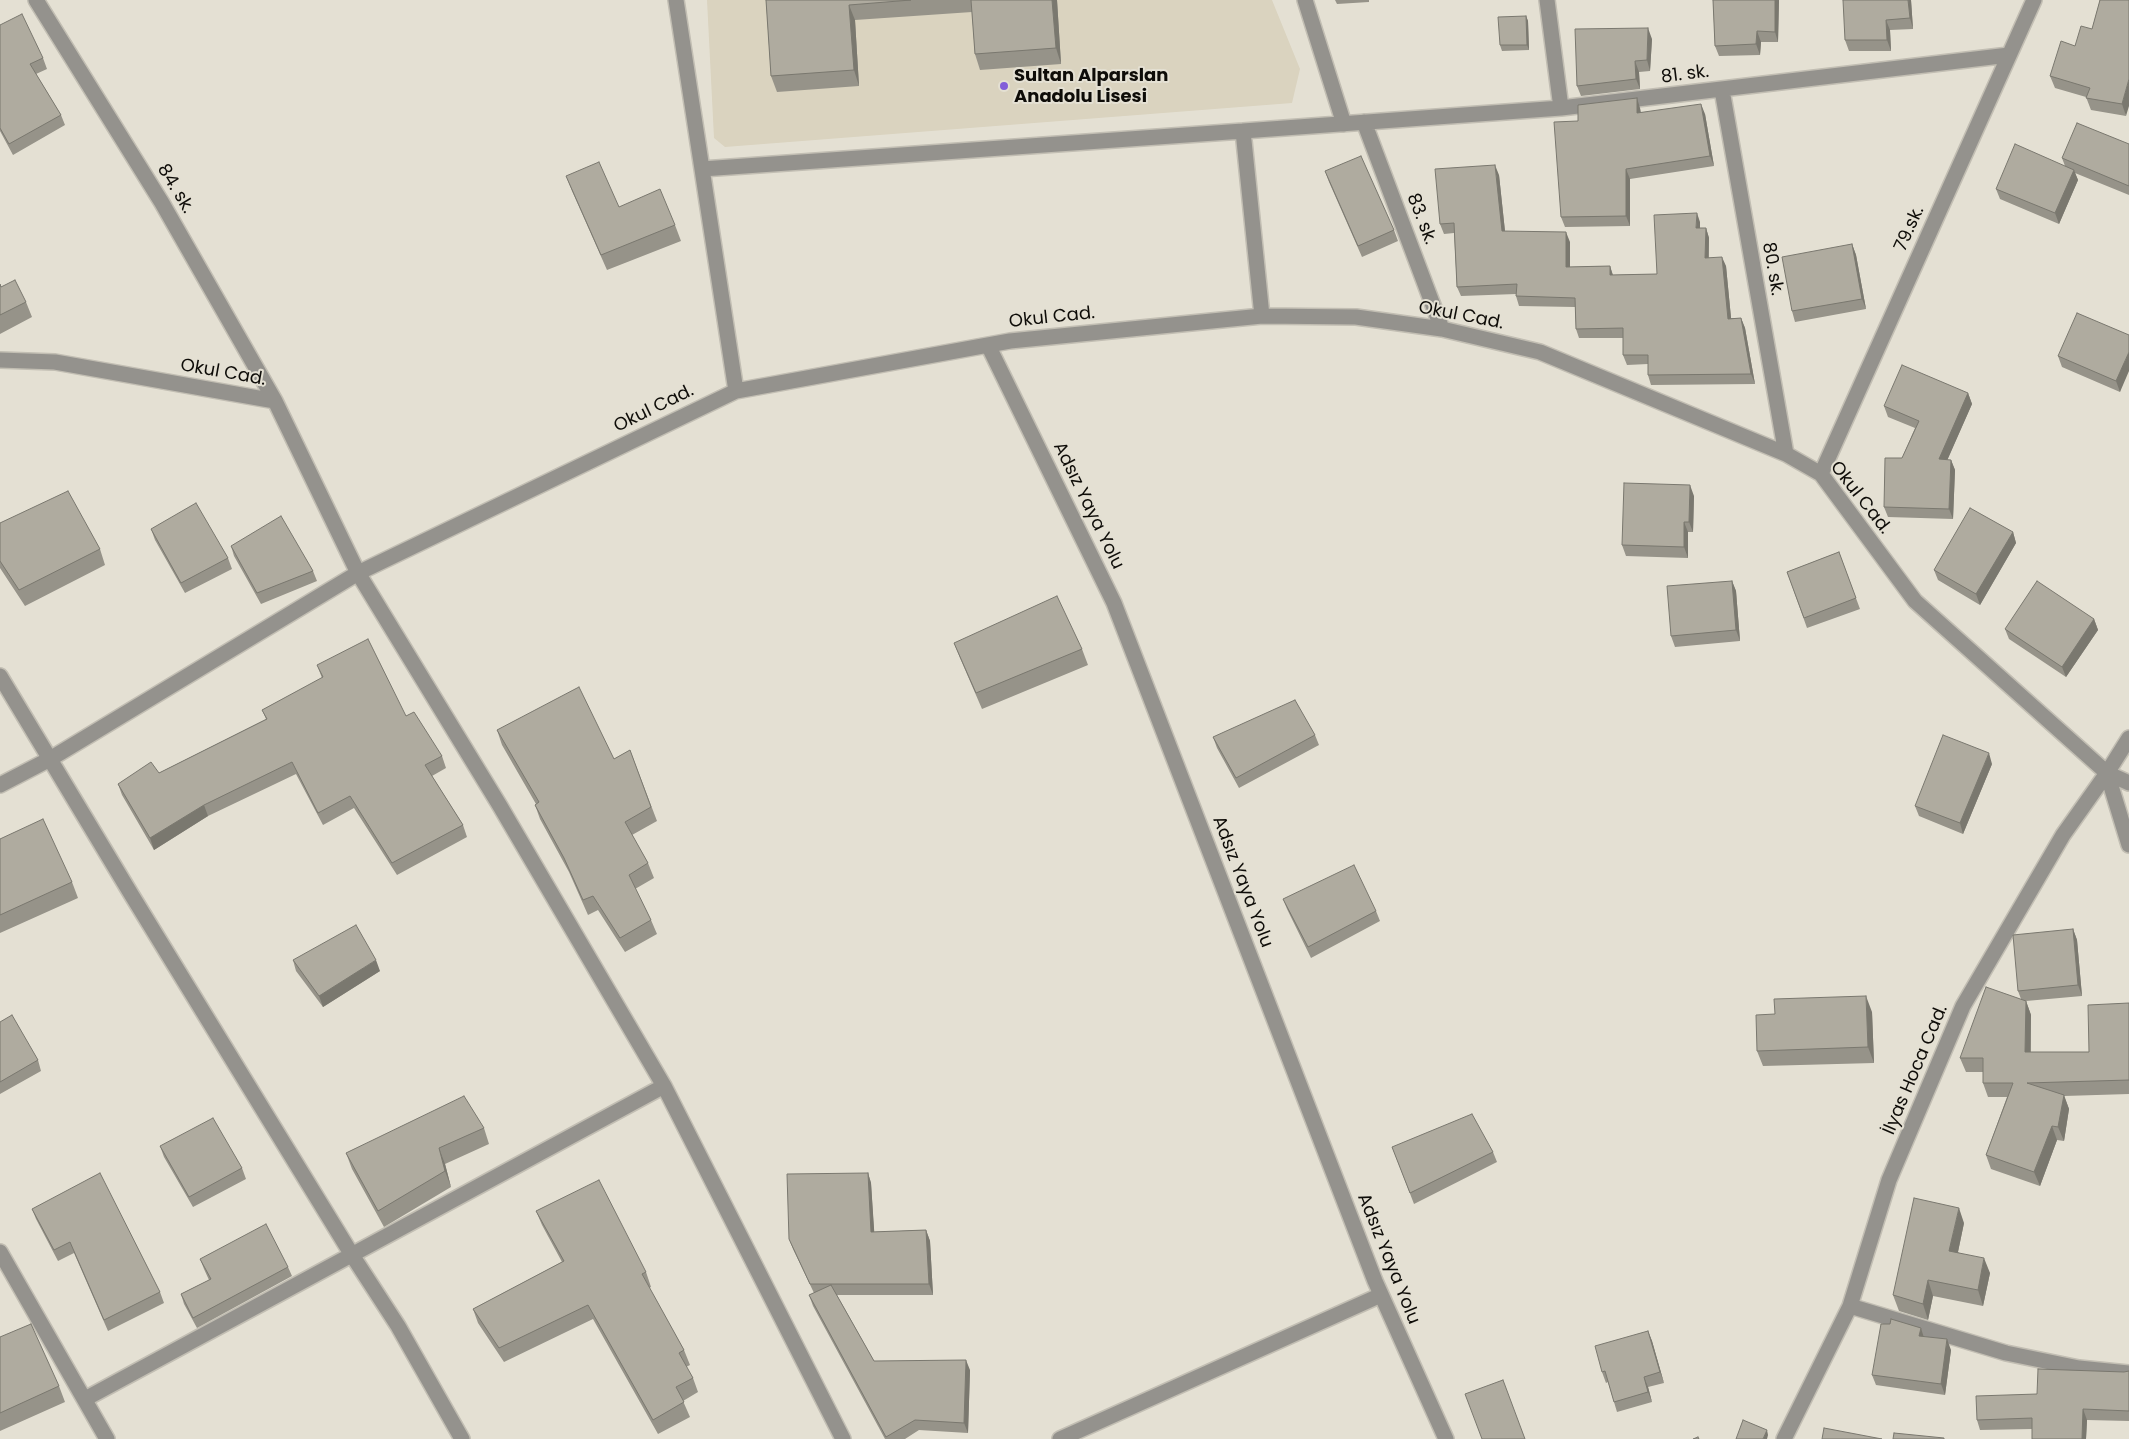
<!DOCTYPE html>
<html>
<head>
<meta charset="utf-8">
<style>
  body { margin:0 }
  canvas { display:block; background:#e4e0d3 }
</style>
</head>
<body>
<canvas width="2129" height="1439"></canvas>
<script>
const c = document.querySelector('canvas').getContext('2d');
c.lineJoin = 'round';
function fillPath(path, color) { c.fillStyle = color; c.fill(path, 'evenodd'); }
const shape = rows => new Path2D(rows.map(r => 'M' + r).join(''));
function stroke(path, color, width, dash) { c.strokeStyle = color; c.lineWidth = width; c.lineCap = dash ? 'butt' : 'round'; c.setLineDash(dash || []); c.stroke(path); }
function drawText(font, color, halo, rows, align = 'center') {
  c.font = font + ' Poppins,sans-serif'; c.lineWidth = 4; c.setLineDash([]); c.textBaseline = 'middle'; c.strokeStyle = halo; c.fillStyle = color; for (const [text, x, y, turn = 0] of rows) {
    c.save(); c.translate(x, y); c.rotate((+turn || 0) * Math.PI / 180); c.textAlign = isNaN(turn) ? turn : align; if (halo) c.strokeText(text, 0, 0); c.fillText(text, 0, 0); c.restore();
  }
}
const built = shape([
  [707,0,1272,0,1300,69,1292,103,725,147,714,138]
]);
const street = shape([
  [36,0,162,203,275,401],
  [676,0,702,169],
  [1305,0,1344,124],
  [1547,0,1561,108],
  [1722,90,1786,454],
  [1364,122,1442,329],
  [1243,131,1561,108,2009,55],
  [988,345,1114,603,1375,1281,1446,1439],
  [0,360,55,362,275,401,358,573,736,391,1010,341,1262,316,1356,317,1442,329,1540,352,1786,454,1821,474,1915,601,2107,773,2129,783],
  [736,391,702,169,1243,131,1262,316],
  [1821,474,2034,0],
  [0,676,131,894,352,1255,398,1326,462,1439],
  [2107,773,2129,845],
  [0,785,50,759,358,573,500,806,664,1086,843,1439],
  [0,1252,107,1439],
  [1850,1306,2006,1353,2079,1368,2129,1373],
  [85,1399,664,1086],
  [1060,1439,1381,1295],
  [1784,1439,1850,1306,1889,1180,1963,1006,2063,835,2107,773,2129,738]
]);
const wall = shape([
  [766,0,1057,0,1061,64,980,70,975,54,972,12,855,20,859,86,777,92,771,76],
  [1335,0,1369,0,1369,2,1337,4],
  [1713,0,1779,0,1778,42,1761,42,1760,55,1719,56,1715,46],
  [1911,0,1913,29,1890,30,1891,51,1849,51,1845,40],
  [2100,0,2126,116,2091,110,2086,97,2055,88,2050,76,2075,46,2092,29],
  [1526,16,1528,21,1529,50,1502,51,1500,45],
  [0,25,43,58,47,69,36,74,61,115,65,125,13,155,0,131],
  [1652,39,1650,71,1639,72,1640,89,1581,96,1577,86],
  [1640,108,1641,112,1705,114,1714,166,1630,179,1630,226,1565,227,1561,217,1578,121],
  [2129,144,2129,195,2075,173,2078,180,2059,224,2000,199,1996,189,2065,166,2062,158],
  [1325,171,1394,230,1398,241,1362,257,1329,182],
  [1499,175,1505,231,1570,242,1570,267,1610,266,1613,275,1657,274,1700,222,1700,228,1706,228,1709,238,1709,258,1726,266,1731,318,1741,318,1745,328,1755,384,1651,385,1648,375,1648,364,1627,365,1623,355,1623,338,1579,338,1576,329,1575,307,1519,306,1516,296,1516,294,1461,296,1457,287,1454,233,1444,234,1440,224],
  [566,176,619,207,675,225,681,241,607,270,572,191],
  [1852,244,1856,255,1866,309,1795,322,1792,311],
  [0,284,1,287,26,302,32,317,0,334],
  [2129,335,2120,392,2062,367,2058,356],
  [1968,393,1972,404,1947,460,1951,460,1955,470,1953,519,1888,517,1884,507,1902,458,1915,428,1888,417,1884,406],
  [1694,496,1693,532,1688,532,1688,558,1626,556,1622,545],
  [0,523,100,549,105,565,25,606,0,568],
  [151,529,228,558,232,569,185,593,155,540],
  [2013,532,2016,543,1980,605,1938,580,1934,570],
  [231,546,313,571,317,581,261,604,234,556],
  [1839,552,1860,609,1807,628,1787,572],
  [1732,581,1736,591,1740,641,1675,647,1671,636],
  [2094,619,2098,630,2066,677,2009,639,2005,629],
  [954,643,1082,649,1088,665,982,709,960,658],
  [317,665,406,716,442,756,446,768,432,776,463,825,467,837,397,875,354,808,323,825,296,774,208,816,154,850,122,795,118,784,159,773,266,719,262,710,322,678],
  [497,730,614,759,630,750,657,821,632,835,648,863,654,878,635,889,651,920,657,934,625,952,598,910,588,915,569,872,540,819,535,805,536,804,502,745],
  [1315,735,1319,745,1239,788,1217,748,1213,737],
  [1992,764,1963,834,1919,816,1915,806],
  [0,839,72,882,78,898,0,933],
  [1283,899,1376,911,1380,921,1311,958,1287,909],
  [2073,929,2077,940,2082,996,2026,1001,2031,1015,2031,1052,2089,1052,2129,1003,2129,1094,2064,1096,2069,1109,2064,1141,2057,1140,2040,1186,1991,1169,1986,1155,2007,1097,1988,1097,1983,1083,1983,1072,1966,1072,1960,1058,2021,999,2018,991],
  [293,960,380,971,323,1007,296,971],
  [1872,1012,1874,1063,1763,1066,1757,1051],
  [0,1022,38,1060,41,1071,0,1094],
  [484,1128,489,1144,445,1164,451,1187,384,1227,352,1169,346,1153],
  [160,1146,242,1168,246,1179,193,1207,164,1157],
  [1392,1147,1493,1152,1497,1162,1414,1204],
  [868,1173,871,1183,874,1232,926,1230,930,1241,933,1295,837,1295,874,1361,970,1370,968,1433,919,1430,905,1439,885,1439,813,1306,809,1295,814,1293,793,1249,789,1239],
  [32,1209,160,1292,164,1303,108,1331,74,1253,58,1261,36,1219],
  [536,1211,646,1272,651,1287,649,1288,684,1350,690,1365,686,1367,693,1378,698,1392,683,1401,690,1417,658,1434,593,1319,504,1362,478,1323,473,1309,562,1262,542,1225],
  [1964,1223,1958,1252,1990,1273,1983,1306,1933,1296,1928,1320,1899,1311,1893,1295],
  [200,1259,288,1267,292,1276,197,1328,184,1304,181,1294,209,1280,204,1269],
  [1921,1328,1924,1337,1951,1350,1945,1395,1876,1385,1872,1375],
  [1648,1331,1652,1341,1664,1383,1648,1387,1652,1402,1617,1412,1608,1382,1606,1383,1602,1372],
  [0,1337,59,1386,65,1402,0,1431],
  [2129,1371,2129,1421,2087,1420,2086,1439,2032,1439,2032,1429,1980,1430,1977,1420,2037,1394]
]);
const shadedWall = shape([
  [1052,0,1057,0,1061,64,1056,48],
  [1775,0,1779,0,1778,42,1775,32],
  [1908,0,1911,0,1913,29,1910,18],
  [849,5,855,20,859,86,854,70],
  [1526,16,1528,21,1529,50,1527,45],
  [1886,20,1890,30,1891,51,1887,40],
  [1648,28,1652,39,1650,71,1647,60],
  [1757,31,1761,42,1760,55,1756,44],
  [1635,61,1639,72,1640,89,1636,79],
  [2129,79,2129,106,2126,116,2122,104],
  [1637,98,1640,108,1641,123,1637,113],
  [1701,104,1705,114,1714,166,1710,156],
  [1495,165,1499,175,1506,241,1502,231],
  [1626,169,1630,179,1630,226,1626,216],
  [2074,170,2078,180,2059,224,2055,213],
  [1697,213,1700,222,1700,238,1696,228],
  [1706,228,1709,238,1708,268,1705,258],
  [1566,232,1570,242,1570,277,1566,267],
  [1852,244,1856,255,1866,309,1862,299],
  [1722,257,1726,266,1732,328,1728,319],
  [1610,266,1613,276,1610,275],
  [1741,318,1745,328,1755,384,1751,374],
  [2129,352,2129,371,2120,392,2116,381],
  [1968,393,1972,404,1943,470,1939,459],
  [1951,460,1955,470,1953,519,1949,509],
  [1690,485,1694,496,1693,532,1689,522],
  [1684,522,1688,532,1688,558,1684,547],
  [2013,532,2016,543,1980,605,1976,594],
  [1732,581,1736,591,1740,641,1736,630],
  [2094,619,2098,630,2066,677,2062,667],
  [1989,753,1992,764,1963,834,1960,823],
  [204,805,208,816,154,850,150,838],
  [2073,929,2077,940,2082,996,2078,985],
  [376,960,380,971,323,1007,319,996],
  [1866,996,1872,1012,1874,1063,1868,1047],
  [2026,1001,2031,1015,2030,1066,2025,1052],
  [2064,1095,2069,1109,2064,1141,2058,1127],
  [2052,1126,2057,1140,2040,1186,2034,1172],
  [439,1148,445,1164,451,1187,445,1171],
  [868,1173,871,1183,875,1243,871,1232],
  [1959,1208,1964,1223,1955,1266,1949,1251],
  [926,1230,930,1241,933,1295,929,1284],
  [1984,1258,1990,1273,1983,1306,1978,1290],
  [1928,1280,1933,1296,1928,1320,1923,1304],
  [1921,1328,1924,1338,1919,1336],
  [1648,1331,1652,1341,1664,1383,1660,1372],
  [1947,1339,1951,1350,1945,1395,1941,1384],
  [966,1360,970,1370,968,1433,964,1423],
  [1644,1377,1648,1387,1652,1402,1648,1392],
  [2083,1409,2087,1420,2086,1439,2082,1439],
  [1767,1430,1768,1435,1767,1439,1763,1439]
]);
const building = shape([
  [766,0,911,0,849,5,854,70,771,76,766,0],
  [971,0,1052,0,1056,48,975,54,971,0],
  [1713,0,1775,0,1775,32,1757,31,1756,44,1715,46,1713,0],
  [1843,0,1908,0,1910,18,1886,20,1887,40,1845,40,1843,0],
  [2100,0,2129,0,2129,79,2122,104,2086,98,2090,88,2050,76,2061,41,2075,46,2081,26,2092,29,2100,0],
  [22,14,43,58,30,64,61,115,9,144,0,128,0,25,22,14],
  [1526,16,1527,45,1500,45,1498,17,1526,16],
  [1648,28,1647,60,1635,61,1636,79,1577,86,1575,29,1648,28],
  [1637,98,1637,113,1701,104,1710,156,1626,169,1626,216,1561,217,1554,122,1578,121,1578,105,1637,98],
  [2077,123,2129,144,2129,186,2062,158,2077,123],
  [2015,144,2074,170,2055,213,1996,189,2015,144],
  [1361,156,1394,230,1358,246,1325,171,1361,156],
  [599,162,619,207,660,189,675,225,601,255,566,176,599,162],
  [1495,165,1502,231,1566,232,1566,267,1610,266,1610,275,1657,274,1654,215,1697,213,1696,228,1706,228,1705,258,1722,257,1728,319,1741,318,1751,374,1648,375,1648,355,1623,355,1623,328,1576,329,1575,298,1516,296,1517,284,1457,287,1454,223,1440,224,1435,169,1495,165],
  [1852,244,1862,299,1792,311,1782,257,1852,244],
  [15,280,26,302,0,315,0,284,1,287,15,280],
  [2077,313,2129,335,2129,352,2116,381,2058,356,2077,313],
  [1902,365,1968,393,1939,459,1951,460,1949,509,1884,507,1885,458,1902,458,1919,421,1884,406,1902,365],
  [1624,483,1690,485,1689,522,1684,522,1684,547,1622,545,1624,483],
  [68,491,100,549,19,590,0,561,0,523,68,491],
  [196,503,228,558,181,583,151,529,196,503],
  [1970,508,2013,532,1976,594,1934,570,1970,508],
  [281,516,313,571,257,593,231,546,281,516],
  [1839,552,1856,598,1804,618,1787,572,1839,552],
  [1732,581,1736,630,1671,636,1667,586,1732,581],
  [2037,581,2094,619,2062,667,2005,629,2037,581],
  [1057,596,1082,649,976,693,954,643,1057,596],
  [368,639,406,716,414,712,442,756,425,765,463,825,392,863,350,796,318,813,292,762,204,805,150,838,118,784,151,762,159,773,267,719,262,710,323,677,317,665,368,639],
  [579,687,614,759,630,750,651,807,625,822,648,863,629,875,651,920,620,938,593,896,583,900,564,858,535,805,539,802,497,730,579,687],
  [1295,700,1315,735,1236,778,1213,737,1295,700],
  [1943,735,1989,753,1960,823,1915,806,1943,735],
  [43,819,72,882,0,915,0,839,43,819],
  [1354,865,1376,911,1308,947,1283,899,1354,865],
  [356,925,376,960,319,996,293,960,356,925],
  [2073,929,2078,985,2018,991,2013,935,2073,929],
  [1986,987,2026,1001,2025,1052,2089,1052,2088,1005,2129,1003,2129,1080,2027,1083,2064,1095,2058,1127,2052,1126,2034,1172,1986,1155,2013,1083,1983,1083,1983,1058,1960,1058,1986,987],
  [1866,996,1868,1047,1757,1051,1756,1015,1775,1014,1774,999,1866,996],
  [12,1015,38,1060,0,1082,0,1022,12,1015],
  [464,1096,484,1128,439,1148,445,1171,378,1211,346,1153,464,1096],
  [1472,1114,1493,1152,1410,1193,1392,1147,1472,1114],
  [213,1118,242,1168,189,1197,160,1146,213,1118],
  [100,1173,160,1292,104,1320,70,1242,54,1250,32,1209,100,1173],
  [868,1173,871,1232,926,1230,929,1284,810,1284,789,1239,787,1174,868,1173],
  [599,1180,646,1272,642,1274,684,1350,679,1353,693,1378,676,1387,684,1402,653,1420,588,1305,499,1348,473,1309,564,1261,536,1211,599,1180],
  [1914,1198,1959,1208,1949,1251,1984,1258,1978,1290,1928,1280,1923,1304,1893,1295,1914,1198],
  [266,1224,288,1267,193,1318,181,1294,211,1279,200,1259,266,1224],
  [831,1285,874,1361,966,1360,964,1423,915,1420,886,1437,809,1295,831,1285],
  [1891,1319,1921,1328,1919,1336,1947,1339,1941,1384,1872,1375,1881,1324,1890,1324,1891,1319],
  [31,1324,59,1386,0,1413,0,1337,31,1324],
  [1648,1331,1660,1372,1644,1377,1648,1392,1614,1402,1605,1371,1602,1372,1595,1346,1648,1331],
  [2038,1369,2124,1372,2129,1371,2129,1411,2083,1409,2082,1439,2032,1439,2032,1418,1977,1420,1976,1396,2037,1394,2038,1369],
  [1503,1380,1525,1439,1482,1439,1465,1394,1503,1380],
  [1743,1420,1767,1430,1763,1439,1736,1439,1743,1420],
  [1824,1428,1882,1439,1822,1439,1824,1428],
  [1894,1433,1944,1438,1944,1439,1893,1439,1894,1433],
  [1698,1437,1699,1439,1693,1439,1698,1437]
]);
const markers = [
  [1004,86,5,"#825ed9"]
];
const streetNames = [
  ["81. sk.",1685,75,-7],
  ["84. sk.",175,189,59],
  ["83. sk.",1421,219,69],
  ["79.sk.",1910,229,-66],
  ["80. sk.",1772,269,80],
  ["Okul Cad.",1461,316,11],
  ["Okul Cad.",1052,318,-6],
  ["Okul Cad.",223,373,10],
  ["Okul Cad.",654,409,-26],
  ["Okul Cad.",1860,498,52],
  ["Adsız Yaya Yolu",1088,506,64],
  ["Adsız Yaya Yolu",1242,882,69],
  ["İlyas Hoca Cad.",1916,1070,-67],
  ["Adsız Yaya Yolu",1388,1259,68]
];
const poiNames = [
  ["Sultan Alparslan",1014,76],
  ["Anadolu Lisesi",1014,97]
];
fillPath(built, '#dad3bf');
stroke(street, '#c2beb3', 18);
stroke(street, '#94928d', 15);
fillPath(wall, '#969389');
fillPath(shadedWall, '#7a786f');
fillPath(building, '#afab9f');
stroke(building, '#7a786f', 1);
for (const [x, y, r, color] of markers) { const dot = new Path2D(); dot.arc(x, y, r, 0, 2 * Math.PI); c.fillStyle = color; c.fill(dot); stroke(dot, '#e4e0d3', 2); }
drawText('18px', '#0e0c08', '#e4e0d3', streetNames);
drawText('bold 18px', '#0e0c08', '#e4e0d3', poiNames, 'left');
</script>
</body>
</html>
